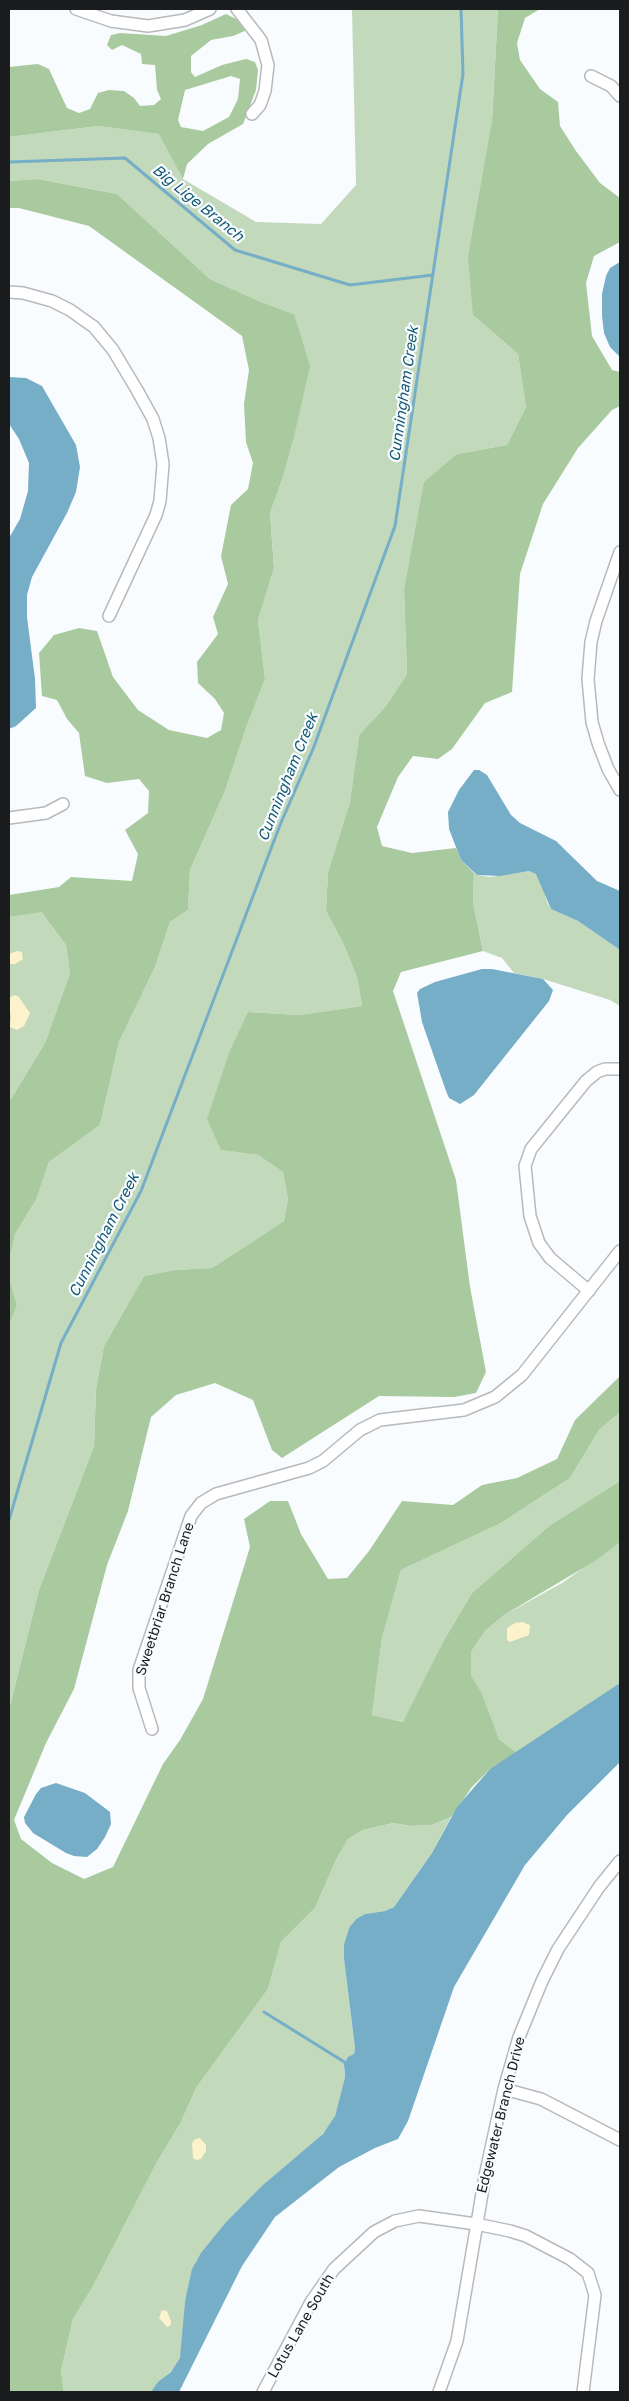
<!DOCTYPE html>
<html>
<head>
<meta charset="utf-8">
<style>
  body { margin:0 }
  #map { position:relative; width:629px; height:2401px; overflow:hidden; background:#f9fcff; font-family:"Golos Text",sans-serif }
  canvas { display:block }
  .frame { position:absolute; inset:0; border:10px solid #1b1c1d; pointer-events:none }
</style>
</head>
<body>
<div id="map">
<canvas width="629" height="2401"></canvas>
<div class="frame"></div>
</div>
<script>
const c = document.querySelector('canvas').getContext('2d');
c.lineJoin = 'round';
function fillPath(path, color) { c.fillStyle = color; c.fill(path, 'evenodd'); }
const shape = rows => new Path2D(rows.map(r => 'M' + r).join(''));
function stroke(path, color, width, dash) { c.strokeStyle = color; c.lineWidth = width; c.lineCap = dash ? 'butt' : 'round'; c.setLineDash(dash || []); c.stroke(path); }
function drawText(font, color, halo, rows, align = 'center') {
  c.font = font + ' "Golos Text",sans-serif'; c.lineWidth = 4.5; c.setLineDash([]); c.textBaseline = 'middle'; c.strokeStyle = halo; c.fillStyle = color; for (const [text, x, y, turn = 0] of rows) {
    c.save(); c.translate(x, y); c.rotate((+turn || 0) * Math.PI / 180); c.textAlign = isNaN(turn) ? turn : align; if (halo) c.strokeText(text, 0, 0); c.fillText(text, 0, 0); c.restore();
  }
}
const green = shape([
  [352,9,498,9,492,121,473,315,518,354,526,407,507,445,457,454,414,537,404,589,407,674,386,706,359,735,350,802,328,872,326,911,343,943,357,977,362,1006,299,1015,248,1012,222,1150,258,1155,283,1172,288,1199,284,1221,212,1268,174,1270,144,1276,104,1346,96,1389,94,1446,39,1590,9,1710,9,1326,17,1305,9,1277,9,1263,15,1234,36,1200,49,1162,100,1125,119,1042,155,967,170,922,188,910,190,870,225,791,246,728,265,679,258,620,274,568,270,513,282,480,293,441,294,314,259,301,210,279,117,194,38,179,9,181,9,137,98,126,160,134,183,179,256,222,321,224,356,185],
  [529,871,537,874,541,881,547,902,551,909,578,921,620,950,620,1006,610,1000,543,979,514,973,502,958,483,951,473,902,474,873,477,875,490,877],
  [40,911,66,945,70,973,45,1043,9,1102,9,917],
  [620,1412,620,1481,549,1526,472,1593,444,1640,404,1722,372,1715,382,1638,401,1570,501,1523,570,1478,599,1430],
  [620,1542,620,1683,517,1753,499,1739,471,1676,471,1652,485,1631,504,1615,562,1583],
  [451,1817,432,1853,394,1907,385,1911,365,1914,356,1919,348,1930,344,1959,355,2048,354,2054,344,2068,345,2077,335,2116,331,2124,320,2137,271,2178,226,2222,196,2261,185,2301,182,2353,177,2365,151,2392,64,2392,61,2371,73,2319,92,2288,157,2162,181,2122,196,2088,268,1989,281,1942,315,1908,336,1860,348,1839,363,1830,393,1823,410,1826,431,1825]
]);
const forest = shape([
  [498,9,540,9,525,18,517,43,520,60,540,89,558,102,560,126,576,151,600,183,620,198,620,242,594,256,586,283,592,336,612,370,620,372,620,406,612,410,578,448,543,504,520,574,512,692,485,703,452,749,438,759,413,756,398,777,377,827,382,846,412,853,456,848,461,860,474,873,473,902,483,951,401,972,393,991,456,1180,470,1287,486,1372,476,1393,454,1397,379,1396,282,1458,272,1450,253,1400,215,1383,176,1395,151,1417,128,1511,107,1565,74,1689,46,1743,14,1820,21,1839,52,1863,84,1879,113,1867,163,1764,180,1740,203,1699,250,1547,244,1519,270,1501,288,1501,301,1534,328,1579,347,1578,369,1551,402,1501,453,1505,482,1485,517,1478,557,1459,575,1420,620,1376,620,1412,599,1430,570,1478,501,1523,401,1570,382,1638,372,1715,403,1722,444,1640,472,1593,549,1526,620,1481,620,1542,595,1561,504,1615,485,1631,471,1652,471,1676,481,1692,499,1739,517,1753,490,1769,472,1787,451,1817,431,1825,410,1826,393,1823,363,1830,348,1839,336,1860,315,1908,281,1942,268,1989,196,2088,181,2122,157,2162,92,2288,73,2319,61,2371,64,2392,9,2392,9,1710,39,1590,94,1446,96,1389,104,1346,144,1276,174,1270,212,1268,284,1221,288,1199,283,1172,258,1155,221,1150,207,1119,229,1053,248,1012,299,1015,362,1006,357,977,343,943,326,911,328,872,350,802,359,735,386,706,407,674,404,589,424,482,457,454,507,445,526,407,518,354,473,315,468,257,492,121],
  [226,14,240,21,245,31,233,36,211,40,191,56,191,72,195,77,222,65,246,59,255,62,258,70,256,90,243,124,208,144,187,164,183,179,159,134,98,126,9,137,9,67,38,64,49,69,67,108,79,113,90,109,98,93,109,90,124,91,134,98,140,106,154,105,161,99,157,90,155,65,142,64,141,54,122,45,112,50,107,45,111,35,120,33,166,36,202,25],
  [231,76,240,79,238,99,229,117,203,131,181,127,178,120,185,90],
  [38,179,117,194,210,279,259,301,294,314,310,366,293,441,282,480,270,513,274,568,258,620,265,679,246,728,225,791,190,870,188,910,170,922,155,967,119,1042,100,1125,49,1162,36,1200,15,1234,9,1263,9,1102,45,1043,70,973,66,945,41,912,9,917,9,895,59,887,71,877,132,881,138,854,125,830,148,813,149,791,139,779,107,783,85,776,79,733,67,719,57,700,42,696,39,653,54,635,79,628,97,631,113,677,138,710,169,730,207,738,221,730,224,713,215,699,198,683,197,662,218,634,213,617,228,584,221,556,231,505,248,489,253,463,246,442,244,404,249,370,242,336,89,226,19,208,9,208,9,181],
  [9,1277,17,1305,9,1326]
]);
const sand = shape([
  [17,951,22,952,23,959,15,964,9,964,9,954],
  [15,995,19,997,30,1013,24,1026,17,1030,10,1027,10,1024,11,1016,9,1011,9,998],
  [522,1622,530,1625,529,1635,510,1642,507,1640,507,1628,515,1623],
  [200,2138,206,2145,206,2151,201,2159,196,2160,193,2158,192,2143,195,2139],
  [162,2310,167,2311,171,2321,171,2325,167,2327,159,2318]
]);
const water = shape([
  [620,262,620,357,610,347,604,333,602,316,602,294,606,276,610,268],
  [9,377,26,378,42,386,76,445,80,467,76,492,67,513,32,577,27,595,27,617,35,679,36,708,16,726,9,729,9,538,20,519,28,491,29,463,19,439,9,424],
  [474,770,479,770,487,775,511,815,520,823,556,841,597,881,620,891,620,950,578,921,551,909,536,874,529,871,500,876,477,875,461,860,449,829,448,812,459,790],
  [482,969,492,969,543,979,553,990,549,1001,474,1095,460,1104,449,1098,446,1091,422,1022,417,993,420,989,435,982],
  [620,1683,620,1762,567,1815,525,1865,454,1987,408,2121,398,2139,375,2148,339,2167,275,2217,242,2266,179,2392,151,2392,158,2382,171,2372,180,2358,185,2301,192,2269,201,2253,226,2222,264,2184,323,2134,335,2116,345,2077,344,2064,348,2057,354,2054,355,2048,344,1959,344,1945,349,1928,356,1919,365,1914,385,1911,394,1907,432,1853,457,1807,490,1769],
  [56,1783,85,1793,110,1812,111,1824,105,1837,97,1849,87,1857,74,1856,66,1853,33,1833,25,1823,24,1817,36,1794,41,1788]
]);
const stream = shape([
  [9,162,125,158,235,250,350,285,433,275],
  [9,1520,61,1343,141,1191,280,825,313,749,395,526,463,74,461,9],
  [264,2012,346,2063]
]);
const minor = shape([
  [76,9,111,21,148,26,185,20,210,9],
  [237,9,261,40,268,65,265,91,260,105,252,114],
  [591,76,611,86,620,96],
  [9,292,23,293,52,301,70,310,94,327,113,350,137,390,153,419,159,438,163,464,160,501,156,515,109,616],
  [620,552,596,621,591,642,588,679,592,722,598,743,608,769,620,790],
  [9,818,46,813,63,804],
  [589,1291,550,1258,539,1243,530,1216,525,1166,531,1149,586,1081,597,1072,605,1069,620,1069],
  [152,1729,139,1688,139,1670,191,1516,201,1503,216,1494,309,1468,323,1461,360,1430,380,1420,464,1410,495,1397,522,1375,620,1251],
  [504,2089,541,2099,620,2140],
  [263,2392,311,2302,334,2269,374,2232,395,2221,419,2216,476,2224,510,2231,526,2236,570,2259,588,2273,595,2295,583,2392],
  [439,2392,457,2341,485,2176,504,2089,519,2037,542,1981,558,1949,599,1887,620,1861]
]);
const streetNames = [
  ["Sweetbriar Branch Lane",165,1599,-72],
  ["Edgewater Branch Drive",501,2115,-76],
  ["Lotus Lane South",301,2326,-60]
];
const waterNames = [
  ["Big Lige Branch",198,203,39],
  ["Cunningham Creek",404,394,-82],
  ["Cunningham Creek",288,777,-68],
  ["Cunningham Creek",104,1235,-63]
];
fillPath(green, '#c3d9bc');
fillPath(forest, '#a9c99e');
fillPath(sand, '#fcf2cc');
fillPath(water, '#76adc7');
stroke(stream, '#76adc7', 3);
stroke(minor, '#b7b9bc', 14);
stroke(minor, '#fff', 11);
drawText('14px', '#1b1c1d', '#f9fcff', streetNames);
drawText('italic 15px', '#135974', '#f9fcff', waterNames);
</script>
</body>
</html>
